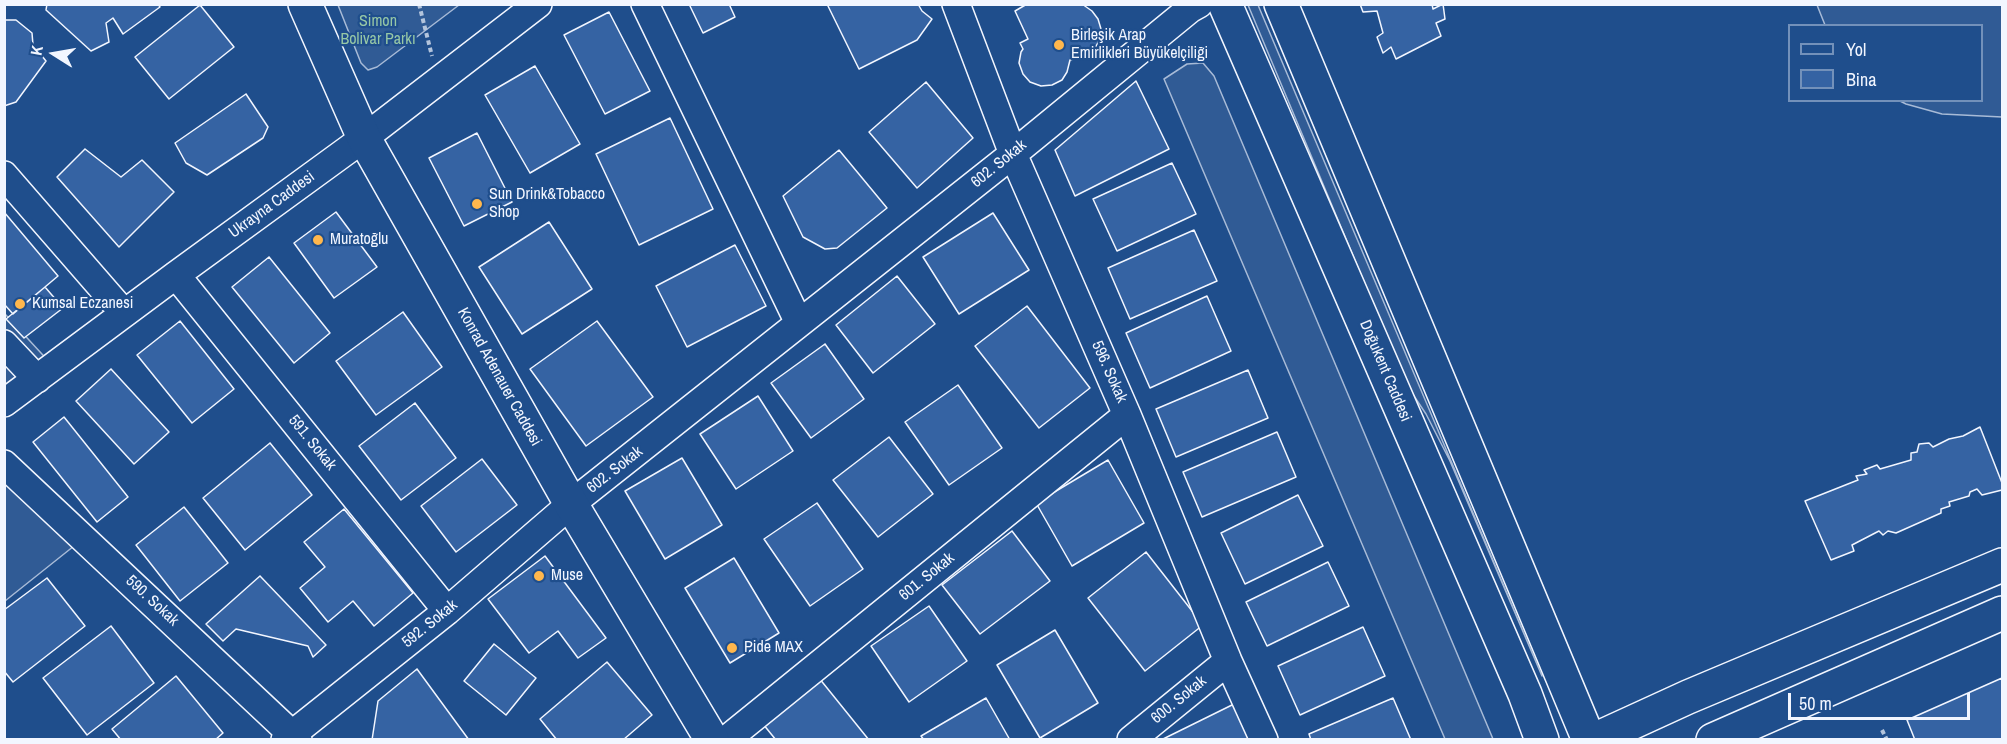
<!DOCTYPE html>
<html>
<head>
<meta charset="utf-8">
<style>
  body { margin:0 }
  #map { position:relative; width:2007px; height:744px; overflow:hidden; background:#1f4e8c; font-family:"Archivo Narrow",sans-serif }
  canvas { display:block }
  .frame { position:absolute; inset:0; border:6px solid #f2f6ff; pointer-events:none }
  .legend { position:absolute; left:1788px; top:24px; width:195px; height:78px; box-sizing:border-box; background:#1f4e8c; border:2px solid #7391ba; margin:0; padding:8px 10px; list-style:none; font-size:18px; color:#f2f6ff }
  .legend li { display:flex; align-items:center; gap:12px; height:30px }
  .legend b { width:30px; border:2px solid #7391ba }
  .north { position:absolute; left:24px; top:24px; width:60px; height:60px; -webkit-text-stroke:4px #1f4e8c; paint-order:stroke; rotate:281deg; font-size:16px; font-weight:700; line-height:24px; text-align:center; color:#f2f6ff }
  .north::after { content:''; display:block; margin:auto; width:21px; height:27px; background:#f2f6ff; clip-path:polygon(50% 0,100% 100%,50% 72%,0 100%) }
  .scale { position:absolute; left:1788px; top:693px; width:182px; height:27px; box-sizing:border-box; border:3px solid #f2f6ff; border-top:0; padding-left:8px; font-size:18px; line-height:21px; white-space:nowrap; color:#f2f6ff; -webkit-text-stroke:4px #1f4e8c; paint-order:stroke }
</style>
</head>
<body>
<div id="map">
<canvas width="2007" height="744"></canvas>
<div class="frame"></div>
<ul class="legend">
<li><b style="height:8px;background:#1f4e8c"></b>Yol</li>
<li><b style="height:16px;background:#3563a3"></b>Bina</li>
</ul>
<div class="north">K</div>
<div class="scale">50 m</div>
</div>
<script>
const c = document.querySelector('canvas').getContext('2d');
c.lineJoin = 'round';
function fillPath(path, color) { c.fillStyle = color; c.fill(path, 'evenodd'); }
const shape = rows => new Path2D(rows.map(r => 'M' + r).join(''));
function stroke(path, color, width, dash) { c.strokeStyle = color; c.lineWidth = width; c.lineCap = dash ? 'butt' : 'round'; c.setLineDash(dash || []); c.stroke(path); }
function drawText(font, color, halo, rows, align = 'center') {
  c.font = font + ' "Archivo Narrow",sans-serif'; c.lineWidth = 4.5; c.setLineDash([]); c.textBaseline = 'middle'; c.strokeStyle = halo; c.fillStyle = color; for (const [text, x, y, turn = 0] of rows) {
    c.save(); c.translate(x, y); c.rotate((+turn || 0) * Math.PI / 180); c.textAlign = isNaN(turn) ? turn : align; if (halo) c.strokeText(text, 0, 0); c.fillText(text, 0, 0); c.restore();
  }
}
const built = shape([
  [338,5,459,5,377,67,368,70,361,63,338,5],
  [1248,5,1258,5,1542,676,1450,461,1426,414,1408,387,1248,5],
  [1817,5,2002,5,2002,117,1942,114,1906,104,1900,101,1982,100,1982,26,1825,25,1817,5],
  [1203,63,1214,76,1493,739,1445,739,1164,79,1187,64,1203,63],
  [5,314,53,366,5,403,5,314],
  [4,464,84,538,5,601,4,601,4,464]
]);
const building = shape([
  [47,4,158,4,160,7,123,34,113,18,106,23,109,42,91,51,46,10,47,4],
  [689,4,729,4,735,17,703,33,689,4],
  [827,4,918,4,922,11,932,19,917,40,859,69,827,4],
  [1027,4,1082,4,1092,11,1098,19,1101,29,1100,39,1095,48,1087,55,1070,60,1067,72,1062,80,1052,85,1041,86,1030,82,1023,74,1019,63,1021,52,1023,49,1020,43,1028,39,1015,11,1027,4],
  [1360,4,1432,4,1433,9,1443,4,1445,19,1436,23,1441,36,1396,59,1391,47,1383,53,1377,37,1383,33,1377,11,1363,12,1360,4],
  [200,5,234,47,169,99,135,57,200,5],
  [609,12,650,91,605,114,564,35,609,12],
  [4,20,16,20,32,33,33,45,46,61,16,102,4,106,4,20],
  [535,66,580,144,530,173,485,95,535,66],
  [1136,81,1169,149,1075,196,1055,150,1136,81],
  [926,82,973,138,917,188,869,132,926,82],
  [246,94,268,127,263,138,207,175,186,163,175,143,246,94],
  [670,118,713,209,639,245,596,154,670,118],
  [477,133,512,202,464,226,429,158,477,133],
  [85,149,121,177,142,160,174,192,119,247,57,177,85,149],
  [839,150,887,208,837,248,825,249,803,237,783,196,839,150],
  [1172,163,1196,214,1117,251,1093,199,1172,163],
  [4,212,58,276,13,314,4,304,4,212],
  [336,212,377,267,334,298,294,243,336,212],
  [993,213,1029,270,959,314,923,257,993,213],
  [549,222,592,289,522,334,479,267,549,222],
  [1194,230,1217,281,1130,319,1108,268,1194,230],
  [735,245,766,306,687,347,656,286,735,245],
  [269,257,330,333,294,363,232,287,269,257],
  [897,276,935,324,873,373,836,325,897,276],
  [45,287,63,308,24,338,6,319,45,287],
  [1207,296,1231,351,1150,388,1126,333,1207,296],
  [1027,306,1090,388,1039,428,975,346,1027,306],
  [403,312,442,367,376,415,336,361,403,312],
  [180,321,234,389,192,423,137,355,180,321],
  [597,321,653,397,586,446,530,369,597,321],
  [825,344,864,399,811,438,771,383,825,344],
  [111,369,169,432,134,464,76,401,111,369],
  [1248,370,1268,418,1176,457,1156,409,1248,370],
  [958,385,1002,448,949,485,905,422,958,385],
  [758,396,793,451,736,489,700,434,758,396],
  [415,403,456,458,401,500,359,446,415,403],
  [64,417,128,497,97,522,33,442,64,417],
  [1980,427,2002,483,2002,490,1982,495,1977,489,1970,492,1969,496,1949,502,1950,506,1941,509,1941,513,1896,533,1888,531,1883,535,1879,531,1852,545,1854,551,1831,560,1805,501,1858,480,1856,476,1867,474,1864,470,1877,465,1880,469,1911,460,1911,453,1917,452,1919,444,1929,443,1933,447,1949,439,1963,436,1980,427],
  [1277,432,1296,477,1202,517,1183,472,1277,432],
  [889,437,933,494,878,537,833,480,889,437],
  [270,443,312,495,245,550,203,498,270,443],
  [682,458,722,525,665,559,625,491,682,458],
  [482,459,517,505,456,552,421,506,482,459],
  [1108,460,1144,523,1072,566,1036,503,1108,460],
  [1298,495,1323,546,1245,584,1221,533,1298,495],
  [817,503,863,569,810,606,764,539,817,503],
  [184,507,228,563,180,601,136,545,184,507],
  [344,509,413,593,374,626,353,601,328,622,300,588,325,567,304,542,344,509],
  [1012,531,1050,581,980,634,942,585,1012,531],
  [1146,552,1203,625,1145,671,1088,598,1146,552],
  [545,556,606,638,578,658,558,631,529,653,488,599,545,556],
  [734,558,779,633,730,663,685,588,734,558],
  [1328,562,1349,606,1267,646,1246,602,1328,562],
  [260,576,326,645,313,657,308,646,236,629,223,641,206,624,260,576],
  [47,578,85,626,13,682,4,671,4,610,47,578],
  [929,606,967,661,909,702,871,646,929,606],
  [111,626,154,683,87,735,43,678,111,626],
  [1363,627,1385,676,1300,715,1278,666,1363,627],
  [1055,630,1098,703,1040,738,997,665,1055,630],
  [494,644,536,678,506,715,464,681,494,644],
  [607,662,652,715,623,740,557,740,540,719,607,662],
  [417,669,469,740,372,740,378,701,417,669],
  [176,676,223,733,215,740,121,740,112,729,176,676],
  [819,678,869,740,776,740,763,724,819,678],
  [2002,678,2002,740,1915,740,1907,720,2002,678],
  [986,698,1010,740,924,740,921,736,986,698],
  [1393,698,1411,740,1311,740,1309,734,1393,698],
  [1234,704,1251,740,1161,740,1234,704]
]);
const path = shape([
  [419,4,432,56],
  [1882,730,1887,740]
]);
const minor = shape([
  [645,4,799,323],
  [956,4,1013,154,1127,415,1228,661,1264,740],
  [4,175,124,313],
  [176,275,447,611],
  [4,344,37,379],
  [4,403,176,275,364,138,538,4],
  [4,464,298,740],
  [285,740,447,611,571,504,1013,154,1190,9,1199,4],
  [726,740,1127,415],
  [1131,740,1228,661]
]);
const major = shape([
  [305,4,364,138,571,504,712,740],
  [1225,4,1525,694,1542,740],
  [1281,4,1589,740],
  [1594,740,1688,697,2002,565],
  [1713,740,2002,613]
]);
const markers = [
  [1059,45,6,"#ffb74d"],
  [477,204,6,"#ffb74d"],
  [318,240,6,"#ffb74d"],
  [20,304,6,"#ffb74d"],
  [539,576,6,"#ffb74d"],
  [732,648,6,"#ffb74d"]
];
const parkNames = [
  ["Simon",378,22],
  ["Bolivar Parkı",378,40]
];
const poiNames = [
  ["Birleşik Arap",1071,36],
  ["Emirlikleri Büyükelçiliği",1071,54],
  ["Sun Drink&Tobacco",489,195],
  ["Shop",489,213],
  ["Muratoğlu",330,240],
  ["Kumsal Eczanesi",32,304],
  ["Muse",551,576],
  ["Pide MAX",744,648]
];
const streetNames = [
  ["602. Sokak",999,164,-39],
  ["Ukrayna Caddesi",272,205,-36],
  ["Doğukent Caddesi",1385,371,67],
  ["596. Sokak",1109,372,66],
  ["Konrad Adenauer Caddesi",499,377,61],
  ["591. Sokak",312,443,51],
  ["602. Sokak",615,470,-38],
  ["601. Sokak",927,577,-39],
  ["590. Sokak",152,601,43],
  ["592. Sokak",430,624,-39],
  ["600. Sokak",1179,700,-39]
];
fillPath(built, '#305b95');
stroke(built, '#a8bbd7', 1.5);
fillPath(building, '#3563a3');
stroke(building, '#f2f6ff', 1.5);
stroke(minor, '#f2f6ff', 30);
stroke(major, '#f2f6ff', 36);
stroke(path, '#b3c4dc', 4, [4.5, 3]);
stroke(minor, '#1f4e8c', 27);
stroke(major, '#1f4e8c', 33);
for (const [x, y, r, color] of markers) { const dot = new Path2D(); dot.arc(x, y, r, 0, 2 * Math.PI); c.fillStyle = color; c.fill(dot); stroke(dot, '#1f4e8c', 2); }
drawText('16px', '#97c8a6', '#1f4e8c', parkNames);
drawText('16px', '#f2f6ff', '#1f4e8c', poiNames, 'left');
drawText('16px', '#f2f6ff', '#1f4e8c', streetNames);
</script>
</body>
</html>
